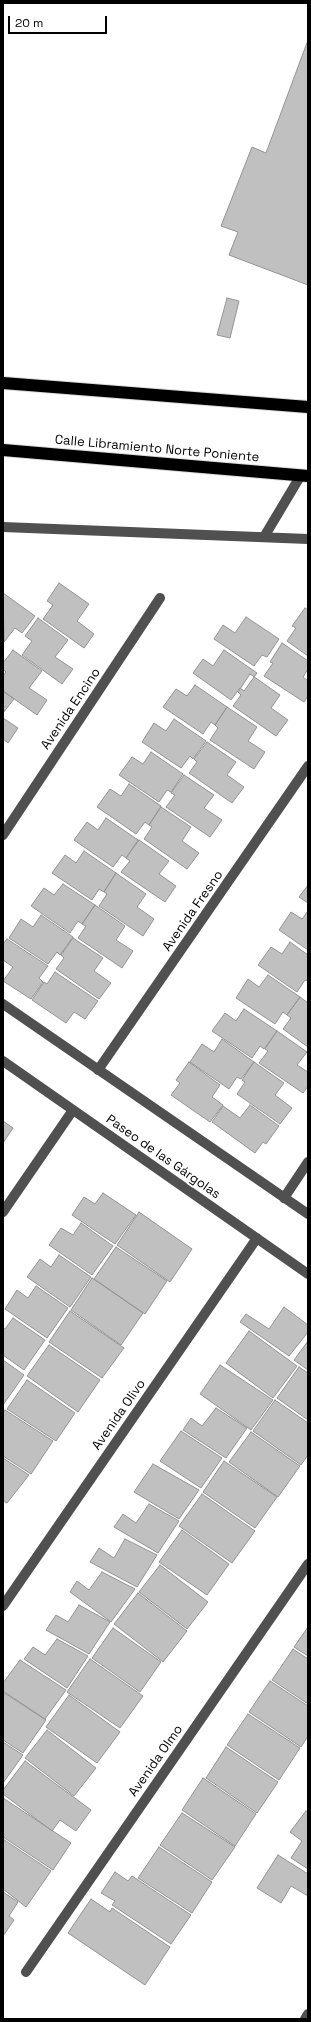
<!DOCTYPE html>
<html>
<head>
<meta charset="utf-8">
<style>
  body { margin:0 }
  #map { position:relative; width:311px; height:2022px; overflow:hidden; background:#fff; font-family:"Space Grotesk",sans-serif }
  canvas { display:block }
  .frame { position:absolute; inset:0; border:4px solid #000; pointer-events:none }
  .scale { position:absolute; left:8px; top:16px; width:99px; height:18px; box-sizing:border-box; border:2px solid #000; border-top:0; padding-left:5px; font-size:12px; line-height:14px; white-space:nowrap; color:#000; -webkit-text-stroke:3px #fff; paint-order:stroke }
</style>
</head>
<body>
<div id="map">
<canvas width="311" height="2022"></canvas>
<div class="frame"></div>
<div class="scale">20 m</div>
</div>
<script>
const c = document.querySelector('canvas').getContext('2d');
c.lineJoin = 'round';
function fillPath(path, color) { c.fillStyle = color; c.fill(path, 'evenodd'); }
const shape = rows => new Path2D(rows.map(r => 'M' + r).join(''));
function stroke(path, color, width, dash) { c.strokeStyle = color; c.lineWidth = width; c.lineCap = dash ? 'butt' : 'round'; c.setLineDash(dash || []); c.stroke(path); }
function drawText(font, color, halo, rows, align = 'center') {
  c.font = font + ' "Space Grotesk",sans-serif'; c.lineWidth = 4; c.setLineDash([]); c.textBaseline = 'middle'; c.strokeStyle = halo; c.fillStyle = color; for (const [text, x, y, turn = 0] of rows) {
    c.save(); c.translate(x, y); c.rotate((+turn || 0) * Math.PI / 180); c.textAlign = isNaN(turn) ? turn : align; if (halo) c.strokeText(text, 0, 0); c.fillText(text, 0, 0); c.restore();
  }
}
const building = shape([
  [308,40,308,285,229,255,238,232,221,226,252,147,266,153,308,40],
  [227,298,239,301,230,338,217,335,227,298],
  [59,583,89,604,77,621,94,634,84,648,43,619,53,605,47,601,59,583],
  [3,593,35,616,22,633,15,628,4,642,3,593],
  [305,608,308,610,308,656,287,641,296,628,292,626,305,608],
  [246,617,279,639,267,657,262,655,254,666,214,639,223,625,235,633,246,617],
  [38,618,68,640,55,657,73,669,62,684,22,655,32,641,25,636,38,618],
  [282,643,308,661,308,669,303,677,308,681,308,696,304,702,264,676,273,663,270,662,282,643],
  [13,650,42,671,29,688,47,700,37,715,3,691,3,676,6,672,3,669,3,663,13,650],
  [224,650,257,673,244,691,240,688,231,700,193,673,203,659,213,666,224,650],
  [250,674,280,695,271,708,288,720,276,736,233,706,241,695,238,692,250,674],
  [195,685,227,707,215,725,211,722,203,734,163,707,176,689,187,696,195,685],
  [3,691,14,699,3,713,3,691],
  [227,707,257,727,248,741,265,752,254,769,210,740,218,728,215,725,227,707],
  [3,718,18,728,8,743,3,739,3,718],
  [174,719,206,741,193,759,190,756,181,768,142,742,154,723,166,731,174,719],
  [207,742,236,762,227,775,244,787,232,803,189,773,197,762,194,759,207,742],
  [151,752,183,774,171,792,167,790,159,802,119,775,132,757,143,764,151,752],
  [184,775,214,795,204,808,222,820,210,837,166,807,175,795,171,793,184,775],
  [129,784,161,806,149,825,145,822,136,834,97,807,110,789,121,796,129,784],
  [161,807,191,827,182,841,199,853,187,869,144,839,152,827,149,825,161,807],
  [106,818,138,840,126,858,122,855,113,867,74,840,87,822,98,830,106,818],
  [139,840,169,861,159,874,176,886,165,902,121,872,130,861,126,858,139,840],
  [84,851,116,873,104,892,99,889,92,900,52,873,65,855,76,863,84,851],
  [116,873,146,894,137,907,154,919,143,936,99,906,107,894,104,892,116,873],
  [63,884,95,905,82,924,78,921,70,933,31,906,44,888,54,895,63,884],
  [308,885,308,903,299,897,308,885],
  [95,905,125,926,116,940,133,951,122,968,78,938,86,926,82,924,95,905],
  [308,911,308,950,279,930,291,912,302,919,308,911],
  [41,915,73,937,60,955,57,952,48,964,9,938,21,919,33,927,41,915],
  [73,938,103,958,94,971,111,983,99,999,56,969,64,958,61,955,73,938],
  [7,939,48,966,39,978,43,982,31,999,3,981,13,967,3,960,3,944,7,939],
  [290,942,308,955,308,981,305,980,297,992,258,965,271,947,282,954,290,942],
  [55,972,98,1001,85,1019,74,1012,66,1023,32,1000,44,982,47,984,55,972],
  [268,975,300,997,287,1015,283,1012,275,1024,236,998,248,979,259,987,268,975],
  [300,997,308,1003,308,1047,283,1029,291,1018,287,1015,300,997],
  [244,1009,277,1031,264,1049,260,1046,252,1058,212,1031,225,1013,236,1021,244,1009],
  [277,1031,307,1052,297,1065,308,1072,308,1086,303,1093,259,1063,268,1051,265,1049,277,1031],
  [222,1039,254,1062,241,1079,237,1077,229,1089,190,1062,202,1044,214,1052,222,1039],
  [189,1062,220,1085,212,1097,223,1105,210,1122,171,1095,180,1083,176,1080,189,1062],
  [254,1062,284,1083,275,1095,292,1108,280,1124,237,1094,245,1082,242,1080,254,1062],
  [250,1105,279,1126,266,1144,263,1142,255,1153,212,1122,223,1106,240,1118,250,1105],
  [3,1121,13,1128,3,1143,3,1121],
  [103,1193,136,1215,115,1244,72,1215,84,1197,95,1204,103,1193],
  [139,1212,192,1249,170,1282,117,1245,139,1212],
  [81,1223,113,1246,92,1275,49,1245,61,1228,73,1235,81,1223],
  [116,1247,167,1281,145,1314,94,1279,116,1247],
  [59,1255,91,1277,70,1307,27,1277,40,1259,51,1267,59,1255],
  [92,1278,143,1313,121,1345,71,1310,92,1278],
  [36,1286,68,1308,47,1338,5,1309,17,1290,28,1298,36,1286],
  [284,1307,308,1325,308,1332,289,1356,240,1322,246,1314,269,1329,284,1307],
  [70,1311,124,1348,102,1378,49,1342,70,1311],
  [13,1318,45,1340,24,1370,3,1355,3,1328,5,1329,13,1318],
  [249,1331,297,1366,273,1398,226,1363,249,1331],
  [308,1341,308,1370,294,1360,308,1341],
  [49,1345,100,1380,78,1412,27,1376,49,1345],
  [3,1360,24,1375,3,1405,3,1360],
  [220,1365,273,1400,251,1430,200,1394,220,1365],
  [299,1367,308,1373,308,1420,277,1398,299,1367],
  [27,1380,75,1413,56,1441,7,1409,27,1380],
  [275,1400,308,1423,308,1455,301,1465,253,1431,275,1400],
  [216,1408,247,1428,226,1458,183,1430,191,1418,202,1426,216,1408],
  [5,1410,53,1441,31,1474,3,1456,3,1413,5,1410],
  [181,1431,222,1458,201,1488,160,1461,181,1431],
  [251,1432,300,1466,278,1497,229,1462,251,1432],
  [3,1458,29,1475,7,1503,3,1501,3,1458],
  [224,1461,277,1497,255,1528,203,1492,224,1461],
  [153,1464,199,1490,179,1519,134,1492,153,1464],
  [202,1494,255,1531,232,1563,179,1526,202,1494],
  [149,1504,179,1521,158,1553,114,1527,123,1514,136,1523,149,1504],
  [182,1530,229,1564,207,1595,159,1562,182,1530],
  [125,1539,157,1555,137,1587,90,1562,99,1548,114,1558,125,1539],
  [160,1565,208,1602,187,1629,139,1592,160,1565],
  [102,1572,135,1589,111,1622,70,1592,77,1581,89,1590,102,1572],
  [138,1593,187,1631,163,1662,114,1624,138,1593],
  [79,1605,110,1622,89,1654,46,1630,56,1615,68,1622,79,1605],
  [308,1627,308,1656,294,1647,308,1627],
  [113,1628,161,1662,140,1692,92,1658,113,1628],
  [57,1639,88,1656,67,1688,24,1659,33,1647,45,1655,57,1639],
  [293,1649,308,1659,308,1704,272,1680,293,1649],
  [90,1659,143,1696,120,1728,67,1692,90,1659],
  [20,1660,66,1690,45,1719,3,1691,3,1683,20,1660],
  [270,1681,308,1706,308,1736,301,1747,249,1712,270,1681],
  [3,1692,46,1720,23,1753,3,1740,3,1692],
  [69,1695,120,1732,97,1763,46,1727,69,1695],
  [248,1714,300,1748,279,1780,227,1745,248,1714],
  [47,1730,96,1768,74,1796,25,1758,47,1730],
  [3,1742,23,1755,3,1783,3,1742],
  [226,1747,278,1782,257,1813,206,1778,226,1747],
  [25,1761,91,1810,76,1831,60,1820,52,1831,3,1794,3,1790,25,1761],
  [203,1778,256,1814,235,1846,182,1810,203,1778],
  [3,1798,71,1843,53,1870,3,1837,3,1798],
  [306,1811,308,1813,308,1869,291,1858,302,1841,290,1832,306,1811],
  [182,1813,235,1847,212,1880,160,1845,182,1813],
  [3,1839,51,1871,26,1907,3,1889,3,1839],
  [159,1847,212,1882,192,1913,138,1878,159,1847],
  [278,1855,308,1874,308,1896,291,1886,281,1903,257,1888,278,1855],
  [115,1872,128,1881,132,1876,191,1915,171,1944,112,1905,115,1901,101,1893,115,1872],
  [3,1892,18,1902,9,1916,14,1920,3,1936,3,1892],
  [91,1899,110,1912,112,1908,170,1947,145,1985,68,1933,91,1899]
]);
const minor = shape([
  [3,527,308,539],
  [264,537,301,475],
  [3,835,160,598],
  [3,1004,308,1214],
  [3,1061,308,1274],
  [98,1070,308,766],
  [284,1198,308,1162],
  [3,1212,73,1110],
  [3,1606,257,1238],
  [26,1972,308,1564],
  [305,2019,308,2014]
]);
const highway = shape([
  [3,383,308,407],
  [3,450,308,476]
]);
const streetNames = [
  ["Calle Libramiento Norte Poniente",157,449,5],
  ["Avenida Encino",71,709,-56],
  ["Avenida Fresno",193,911,-55],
  ["Paseo de las Gárgolas",163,1157,35],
  ["Avenida Olivo",119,1415,-55],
  ["Avenida Olmo",156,1761,-55]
];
fillPath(building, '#c0c0c0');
stroke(building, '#949494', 1);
stroke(highway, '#dbdbdb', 14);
stroke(minor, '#505050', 10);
stroke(highway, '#000', 12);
drawText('13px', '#000', '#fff', streetNames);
</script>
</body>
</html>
